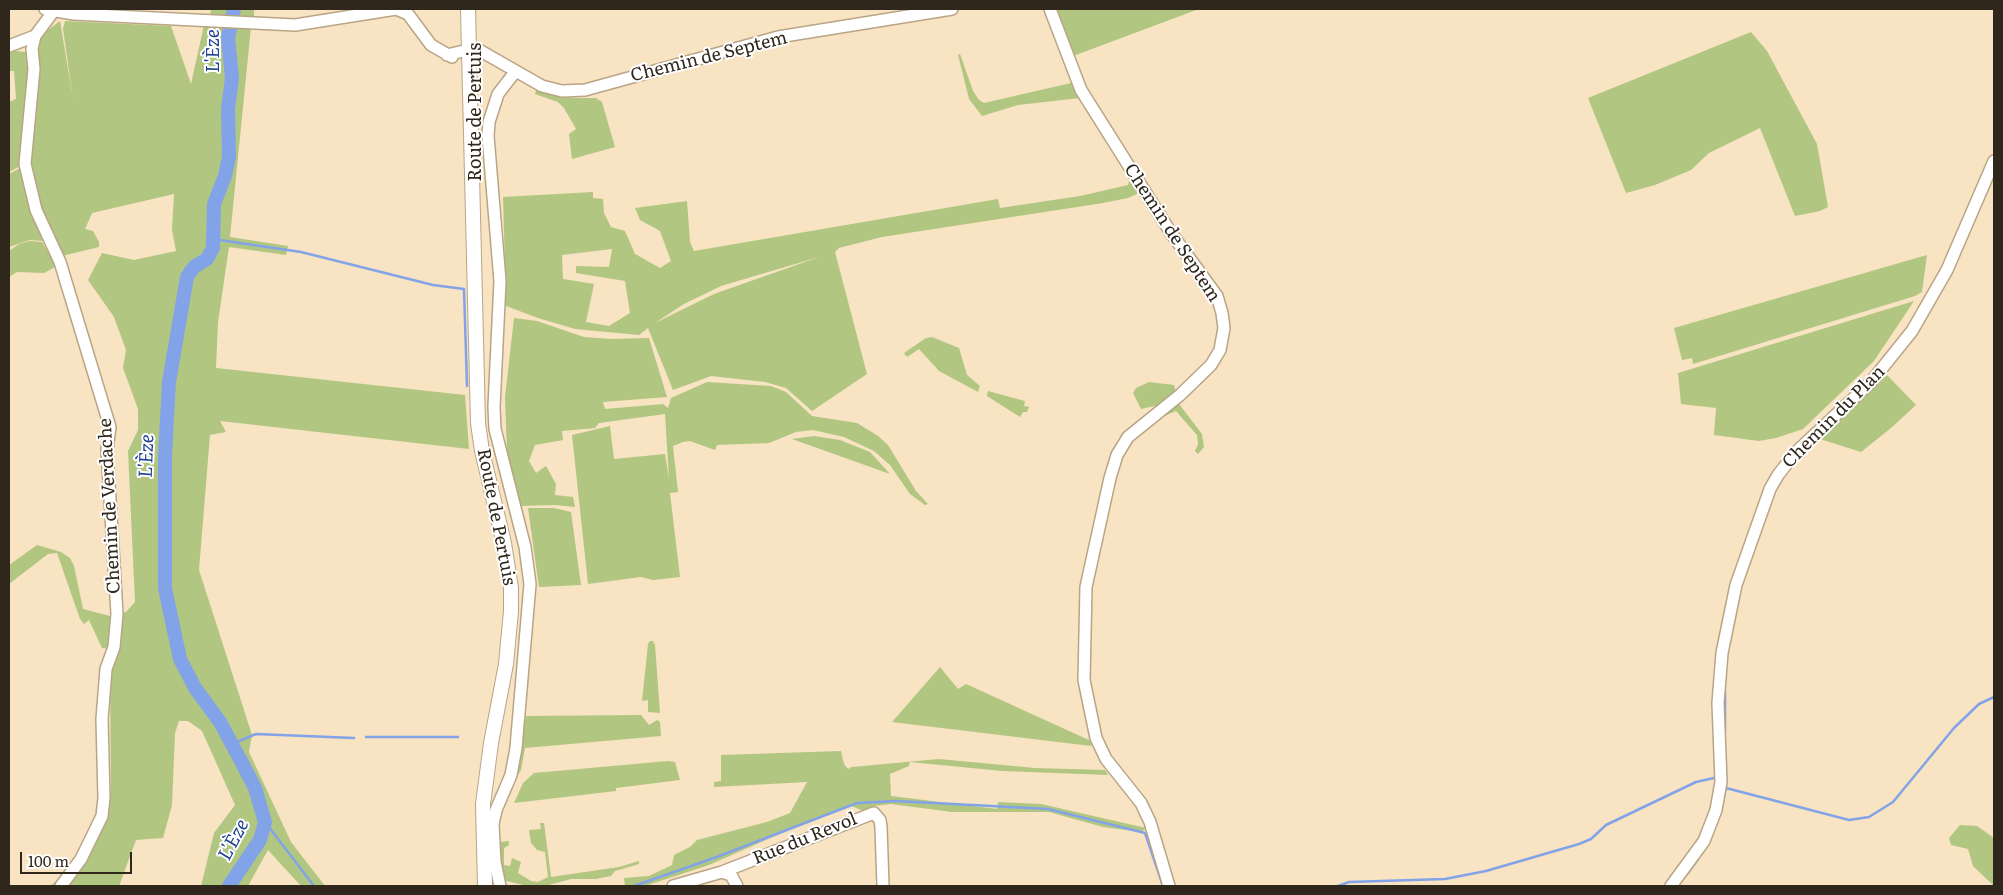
<!DOCTYPE html>
<html>
<head>
<meta charset="utf-8">
<style>
  body { margin:0 }
  #map { position:relative; width:2003px; height:895px; overflow:hidden; background:#f8e3c2; font-family:Literata,serif }
  canvas { display:block }
  .frame { position:absolute; inset:0; border:10px solid #2f271b; pointer-events:none }
  .scale { position:absolute; left:20px; top:852px; width:112px; height:22px; box-sizing:border-box; border:2px solid #2f271b; border-top:0; padding-left:6px; font-size:15px; line-height:18px; white-space:nowrap; color:#2f271b; -webkit-text-stroke:4px #fff; paint-order:stroke }
</style>
</head>
<body>
<div id="map">
<canvas width="2003" height="895"></canvas>
<div class="frame"></div>
<div class="scale">100 m</div>
</div>
<script>
const c = document.querySelector('canvas').getContext('2d');
c.lineJoin = 'round';
function fillPath(path, color) { c.fillStyle = color; c.fill(path, 'evenodd'); }
const shape = rows => new Path2D(rows.map(r => 'M' + r).join(''));
function stroke(path, color, width, dash) { c.strokeStyle = color; c.lineWidth = width; c.lineCap = dash ? 'butt' : 'round'; c.setLineDash(dash || []); c.stroke(path); }
function drawText(font, color, halo, rows, align = 'center') {
  c.font = font + ' Literata,serif'; c.lineWidth = 4; c.setLineDash([]); c.textBaseline = 'middle'; c.strokeStyle = halo; c.fillStyle = color; for (const [text, x, y, turn = 0] of rows) {
    c.save(); c.translate(x, y); c.rotate((+turn || 0) * Math.PI / 180); c.textAlign = isNaN(turn) ? turn : align; if (halo) c.strokeText(text, 0, 0); c.fillText(text, 0, 0); c.restore();
  }
}
const green = shape([
  [211,9,254,9,254,20,210,16],
  [1054,9,1199,9,1073,56],
  [60,21,73,99,63,29,65,21,171,26,191,84,204,25,251,27,230,237,288,246,286,255,229,247,218,322,216,368,465,395,469,449,220,421,226,432,210,435,199,570,252,735,249,752,291,842,325,886,301,886,268,850,248,886,201,886,214,833,235,805,202,731,188,721,179,721,175,733,172,805,163,838,136,840,119,886,50,886,85,859,104,827,111,791,110,679,118,649,102,648,89,620,84,624,80,619,57,553,48,554,9,584,9,565,37,545,61,552,70,558,74,566,83,609,110,616,126,612,135,602,128,451,138,430,138,409,123,368,126,350,114,317,88,280,102,253,134,260,176,251,172,230,174,194,92,213,85,229,93,231,99,242,99,247,62,256,36,206,30,161,9,172,9,102,16,99,14,71,9,71,9,50,32,53,41,35],
  [1751,32,1767,51,1817,144,1828,207,1820,211,1795,216,1760,128,1709,153,1691,170,1655,185,1626,193,1588,98],
  [960,54,973,91,979,100,984,103,1071,83,1071,67,1141,192,1128,198,1103,203,882,237,839,248,835,252,867,374,812,411,786,388,765,382,711,376,673,390,648,328,639,335,575,329,538,318,506,306,503,197,593,192,593,198,603,199,604,213,611,227,625,231,635,254,660,268,671,261,660,231,640,220,635,208,687,201,690,242,694,251,998,199,1000,208,1080,196,1128,185,1130,178,1080,98,1018,105,982,116,969,99,958,55],
  [612,249,609,267,576,266,576,273,625,281,630,313,609,326,586,322,594,284,563,279,562,255],
  [819,257,714,294,655,323,684,304,721,286],
  [536,90,562,98,596,98,602,102,615,147,572,159,569,134,576,129,564,108,558,102,535,94],
  [22,167,44,241,30,240,9,247,9,174],
  [30,241,42,242,53,261,55,267,44,273,17,272,9,277,9,251,19,244],
  [1927,255,1922,292,1915,296,1693,364,1692,358,1682,360,1674,328],
  [1914,301,1874,361,1803,429,1776,438,1759,441,1714,435,1716,408,1681,404,1678,373],
  [514,318,537,321,584,337,611,339,649,338,667,397,603,402,605,409,663,404,668,408,671,398,707,382,771,386,786,392,812,416,857,423,878,436,888,445,916,491,928,504,925,505,910,494,890,465,874,451,844,437,813,430,796,432,769,443,717,445,715,450,690,441,683,442,673,446,678,492,670,493,680,577,653,580,641,577,588,584,572,435,610,426,614,459,665,454,669,479,665,414,599,423,595,428,562,431,563,440,535,445,529,461,536,473,546,466,556,484,555,495,573,497,575,507,555,505,519,506,507,452,505,397],
  [932,337,959,348,967,375,980,386,978,392,939,371,919,349,907,357,904,353,926,338],
  [1887,375,1916,405,1891,428,1861,452,1820,439],
  [1149,382,1174,385,1179,404,1202,434,1204,447,1198,454,1195,451,1198,444,1197,435,1176,411,1160,418,1159,405,1141,409,1133,393,1136,388],
  [988,391,1025,401,1024,406,1029,407,1027,412,1023,412,1020,417,987,396],
  [814,436,840,440,870,452,890,474,792,439],
  [528,508,554,508,571,512,581,585,539,587],
  [650,641,653,641,655,645,660,713,648,712,648,700,642,701,648,644],
  [940,667,958,689,966,684,1091,741,1091,746,892,722],
  [641,715,649,725,657,720,660,722,661,736,525,748,521,770,511,786,526,716],
  [841,751,844,764,848,769,852,767,939,759,1035,768,1105,770,1108,775,1002,771,910,762,909,766,890,774,891,796,997,809,998,802,1041,804,1146,828,1141,832,1103,827,1049,812,952,812,891,804,874,806,865,812,852,806,800,825,709,865,645,886,625,886,624,878,649,876,672,865,674,855,690,847,697,840,767,822,790,813,807,782,714,787,714,782,721,781,721,755],
  [668,761,675,762,680,780,616,788,616,791,514,803,523,783,534,773],
  [540,823,544,823,551,877,619,867,639,861,639,864,615,871,611,876,596,879,571,879,545,886,528,886,506,881,501,868,500,842,509,841,509,845,504,848,504,865,510,866,512,858,521,862,518,873,531,881,538,882,548,877,545,852,537,850,531,843,529,830,541,829],
  [1960,825,1977,826,1994,838,1994,886,1973,866,1968,849,1951,845,1949,838]
]);
const stream = shape([
  [213,239,301,252,433,285,464,289,467,386],
  [1725,732,1725,691],
  [366,737,458,737],
  [232,744,256,734,354,738],
  [1726,788,1849,820,1869,817,1893,802,1954,728,1979,704,1994,697],
  [1723,802,1726,787],
  [265,822,314,886],
  [1688,873,1698,859],
  [634,886,714,858,857,803,896,801,1048,809,1145,833,1163,886],
  [1338,886,1349,882,1445,879,1486,871,1579,844,1591,839,1606,825,1696,782,1714,778]
]);
const river = shape([
  [229,886,260,840,265,822,255,788,242,763,220,722,195,688,180,659,165,588,165,456,169,382,187,277,194,267,207,259,213,248,214,204,225,176,229,157,228,109,232,78,228,38,234,9]
]);
const minor = shape([
  [45,9,74,14,295,25,396,9,408,14,431,45,452,57],
  [1050,9,1081,90,1171,233,1217,296,1222,313,1224,328,1220,350,1211,365,1180,395,1128,437,1117,455,1110,478,1086,587,1084,680,1096,738,1106,759,1141,803,1150,822,1169,886],
  [35,36,32,49,34,69,25,164,36,210,60,262,110,427,107,450,117,614,114,647,106,669,102,719,104,798,102,816,81,859,61,886],
  [9,46,35,36,53,12],
  [447,55,468,50,479,50,542,86,562,91,585,90,778,37,952,9],
  [722,872,874,813,880,820,881,827,883,886],
  [500,886,495,862,493,824,496,810,511,775,516,748,530,584,525,547,495,429,494,407,500,281,488,136,489,122,498,94,515,72],
  [673,886,722,872,731,875,737,886],
  [1671,886,1704,841,1716,810,1721,782,1718,703,1722,653,1736,585,1770,489,1778,475,1796,452,1871,382,1912,331,1947,270,1994,161]
]);
const major = shape([
  [468,9,478,423,482,451,504,543,511,588,511,611,506,664,491,743,483,804,485,886]
]);
const streetNames = [
  ["Chemin de Septem",709,57,-14],
  ["Route de Pertuis",476,112,-90],
  ["Chemin de Septem",1172,233,57],
  ["Chemin du Plan",1834,417,-45],
  ["Chemin de Verdache",110,506,-93],
  ["Route de Pertuis",496,517,79],
  ["Rue du Revol",805,839,-22]
];
const waterNames = [
  ["L'Èze",213,51,-90],
  ["L'Èze",147,456,-88],
  ["L'Èze",234,840,-62]
];
fillPath(green, '#b1c681');
stroke(stream, '#82a3e8', 2.5);
stroke(river, '#82a3e8', 14);
stroke(minor, '#b9a586', 14);
stroke(major, '#b9a586', 16);
stroke(minor, '#fff', 11);
stroke(major, '#fff', 14);
drawText('18px', '#2f271b', '#fff', streetNames);
drawText('italic 19px', '#204191', '#fff', waterNames);
</script>
</body>
</html>
